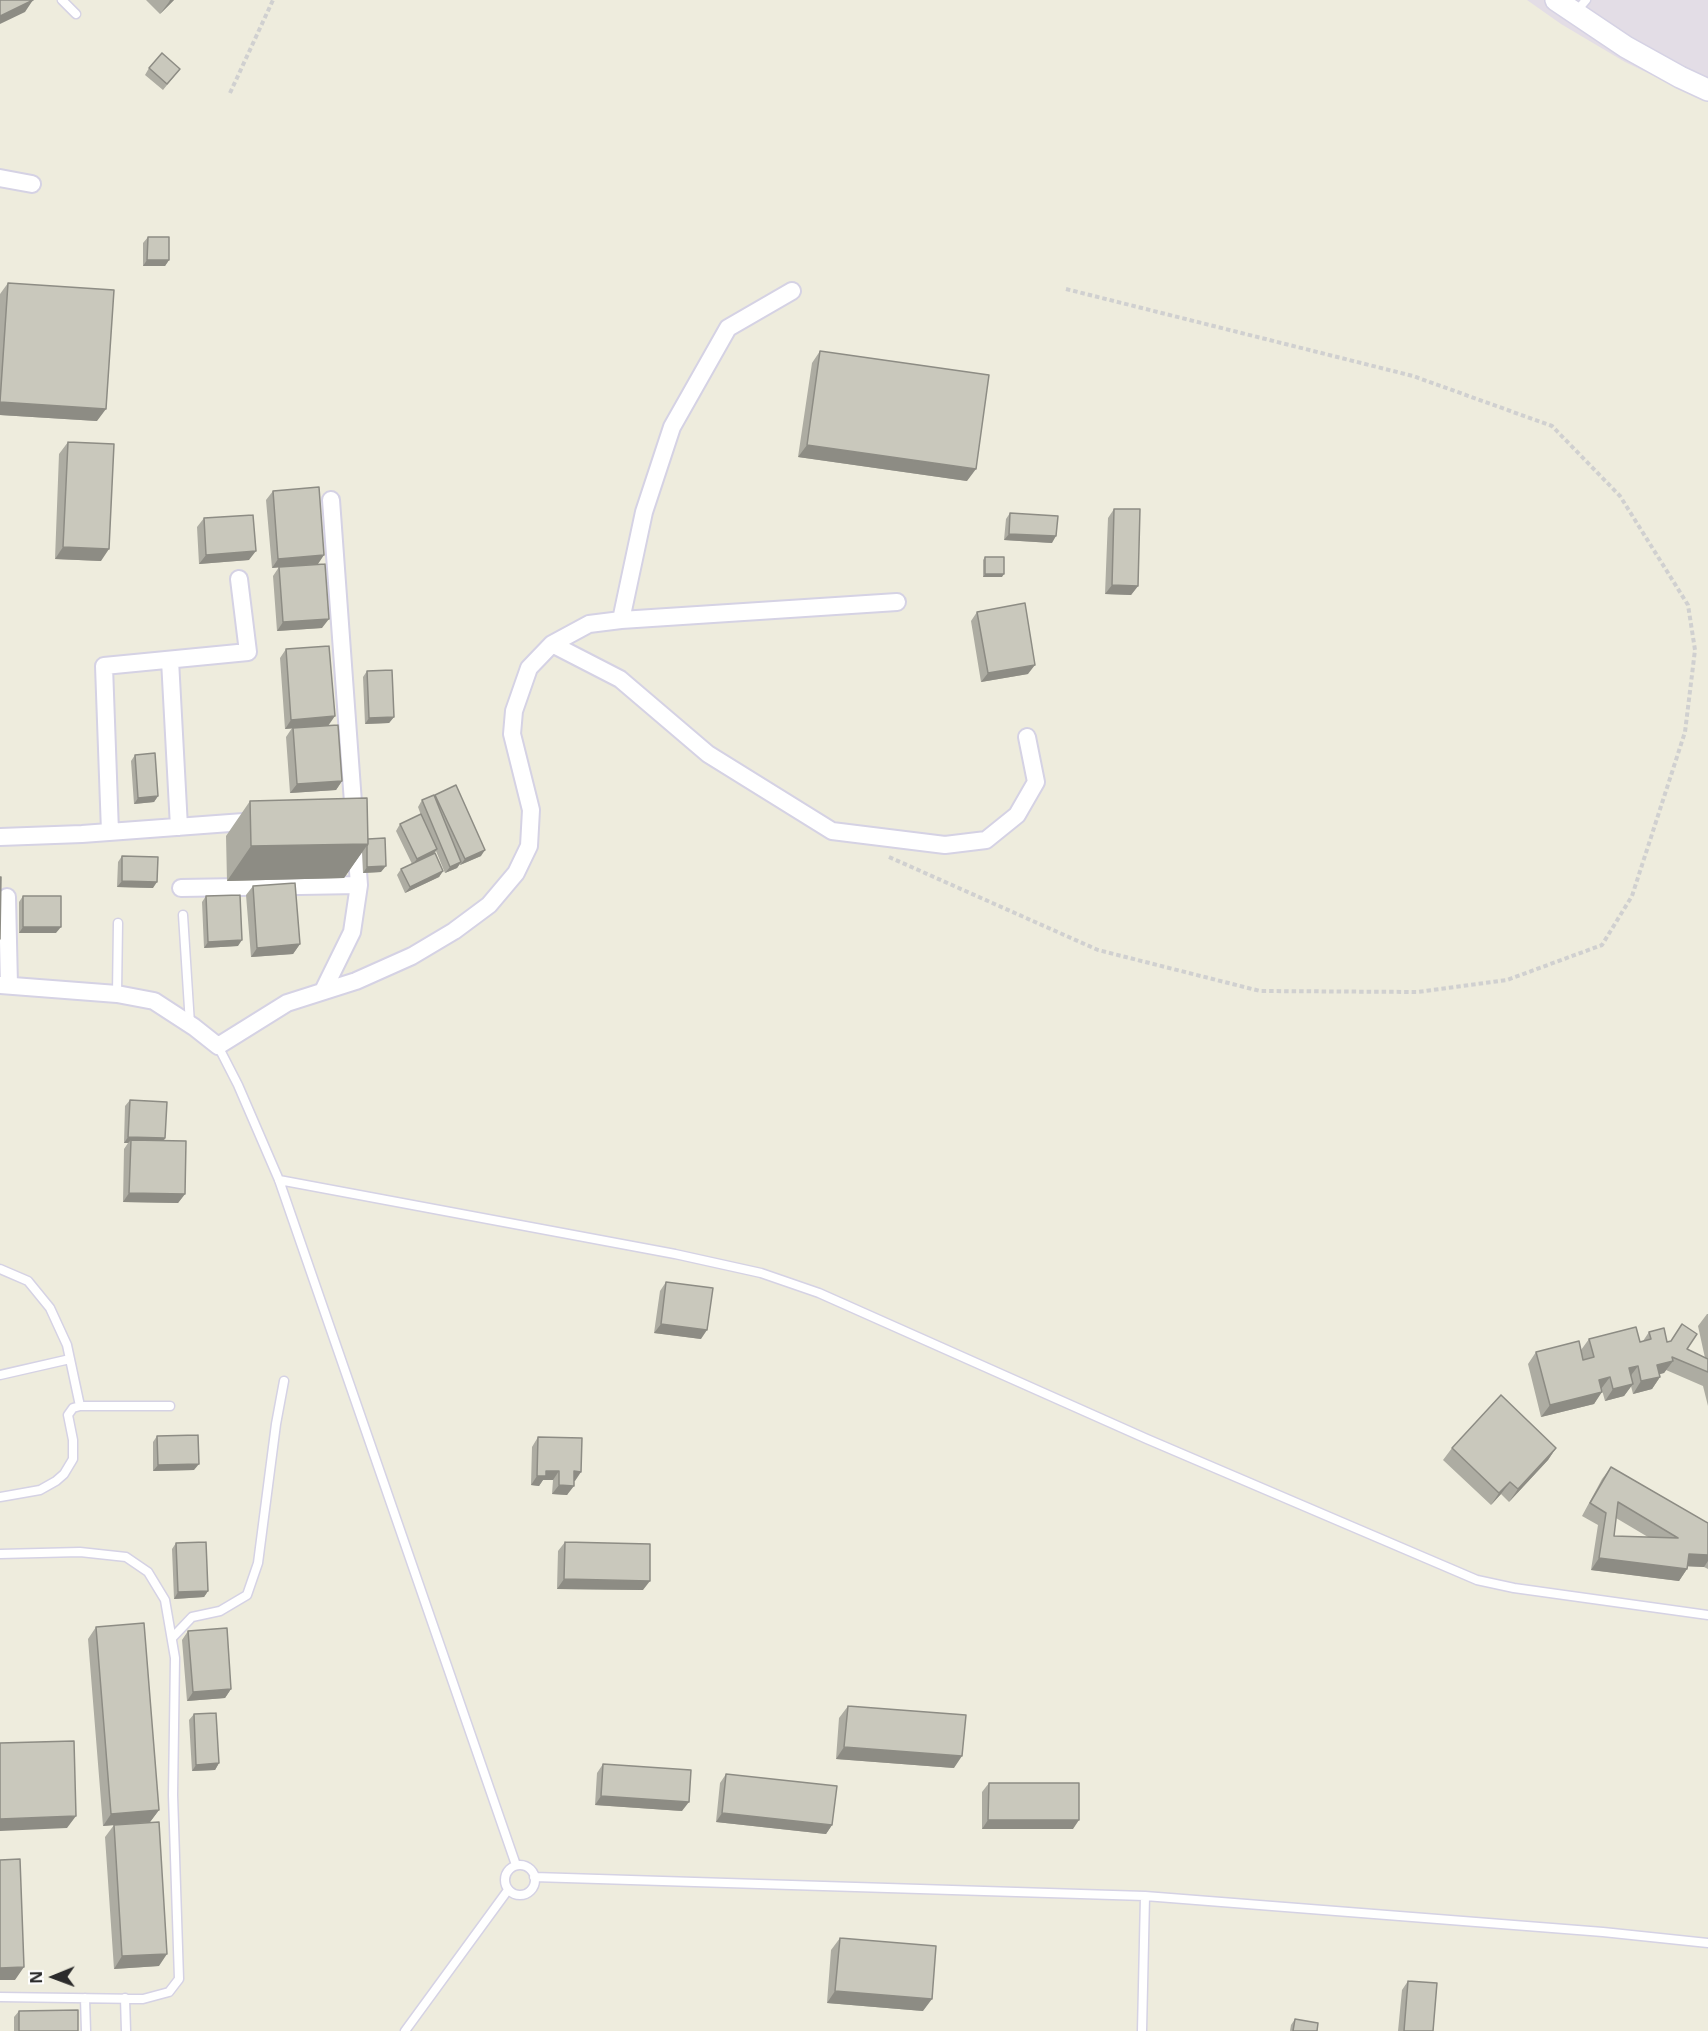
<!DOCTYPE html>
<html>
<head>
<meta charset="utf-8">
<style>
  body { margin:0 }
  #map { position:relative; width:1708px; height:2031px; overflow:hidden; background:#eeecdd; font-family:"Open Sans",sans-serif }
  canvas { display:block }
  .north { position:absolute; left:24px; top:1947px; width:60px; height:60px; -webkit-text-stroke:4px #fff; paint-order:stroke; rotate:269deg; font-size:16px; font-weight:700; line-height:24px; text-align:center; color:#2b2b2b }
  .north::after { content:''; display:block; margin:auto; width:21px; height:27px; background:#2b2b2b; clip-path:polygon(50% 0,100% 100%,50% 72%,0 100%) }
</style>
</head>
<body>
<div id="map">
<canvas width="1708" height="2031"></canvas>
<div class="north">N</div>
</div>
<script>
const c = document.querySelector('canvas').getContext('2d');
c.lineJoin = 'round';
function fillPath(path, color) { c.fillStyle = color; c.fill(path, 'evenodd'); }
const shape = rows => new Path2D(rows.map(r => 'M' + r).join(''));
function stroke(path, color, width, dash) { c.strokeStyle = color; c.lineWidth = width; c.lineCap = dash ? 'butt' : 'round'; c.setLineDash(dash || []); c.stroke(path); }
const industrial = shape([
  [1527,0,1708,0,1708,102,1625,62,1561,24]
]);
const path = shape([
  [230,93,273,0],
  [889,857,1098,950,1260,991,1418,992,1507,980,1602,945,1632,896,1685,732,1695,650,1688,605,1620,496,1552,426,1413,376,1066,289]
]);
const service = shape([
  [62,0,76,14],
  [1575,13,1586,0],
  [183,915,190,1024],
  [117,994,118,923],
  [218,1046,238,1085,279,1180,516,1865],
  [279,1180,675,1254,761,1273,819,1293,1147,1439,1477,1580,1514,1588,1708,1615],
  [0,1269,28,1281,50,1308,67,1345,80,1406],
  [0,1375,70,1359],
  [0,1497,40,1490,56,1481,64,1474,73,1459,73,1440,68,1415,73,1408,80,1406,170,1406],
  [0,1554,80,1552,126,1557,148,1572,165,1600,175,1658,173,1795,179,1979,169,1992,143,1999,0,1997],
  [172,1638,192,1617,220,1611,247,1595,258,1563,276,1424,284,1381],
  '505 1880a15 15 0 1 1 30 0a15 15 0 1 1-30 0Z',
  [534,1877,1145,1896,1603,1932,1708,1943],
  [85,1998,86,2031],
  [125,1998,126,2031],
  [405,2031,508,1890],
  [1142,2031,1145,1896]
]);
const minor = shape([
  [0,178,32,184],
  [621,620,644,512,672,427,728,328,792,291],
  [552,644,620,679,708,754,832,831,945,845,986,840,1017,815,1036,782,1027,737],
  [170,660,179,827],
  [110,832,104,666,248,652,239,579],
  [0,837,82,834,257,821],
  [181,888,359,885],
  [7,897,9,985],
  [0,985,117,994,154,1001,194,1027,218,1046,287,1003,356,981,412,956,454,931,489,905,516,873,529,846,531,810,512,734,514,711,529,668,552,644,589,624,621,620,897,602],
  [323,991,352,932,359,885,331,500]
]);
const tertiary = shape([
  [1556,0,1626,47,1680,77,1708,90]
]);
const wall = shape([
  [146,0,174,0,160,14],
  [149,68,180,69,163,90,145,75],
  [148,237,169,260,165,266,143,266,143,243],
  [8,283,97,421,0,415,0,294],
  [820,351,967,481,798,457,812,363],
  [68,442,101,561,55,559,59,454],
  [273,491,318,564,322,628,277,631,273,576,279,567,272,568,266,500],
  [1114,509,1138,586,1131,595,1105,594,1108,518],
  [1010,513,1052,543,1004,540,1006,519],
  [204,518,249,560,199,564,197,527],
  [985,557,1002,577,983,577,983,560],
  [977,612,1028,674,981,682,971,621],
  [286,649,342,781,336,790,290,793,286,737,292,728,285,729,280,658],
  [367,671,394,717,389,723,365,724,363,677],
  [135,755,158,796,154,802,134,804,131,761],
  [435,795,481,856,460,865,460,864,457,868,445,873,436,851,434,853,443,871,439,877,405,893,397,875,401,869,412,864,396,831,400,824,422,818,418,807,422,800,434,796],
  [250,801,368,839,381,872,363,873,362,852,344,878,227,881,226,836],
  [122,856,153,888,117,887,118,862],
  [253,886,300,944,293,954,251,957,246,895],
  [23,896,56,933,19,933,19,902],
  [206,896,238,946,204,948,202,902],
  [130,1100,165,1138,164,1141,185,1194,178,1203,123,1202,124,1149,128,1143,124,1143,125,1106],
  [666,1282,701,1339,654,1333,660,1291],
  [1707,1314,1708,1314,1708,1406,1703,1386,1666,1370,1664,1373,1659,1374,1660,1377,1652,1389,1633,1394,1631,1386,1624,1396,1605,1401,1602,1390,1594,1404,1541,1417,1528,1364,1536,1352,1581,1350,1589,1339,1640,1342,1643,1341,1649,1332,1667,1342,1687,1349,1705,1358,1698,1326],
  [157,1436,194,1470,153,1471,153,1442],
  [538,1437,575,1481,574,1481,567,1495,552,1494,553,1480,543,1480,539,1486,531,1485,532,1447],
  [1452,1448,1556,1448,1548,1460,1509,1502,1501,1494,1491,1505,1443,1460],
  [1611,1467,1708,1523,1708,1569,1704,1567,1687,1566,1687,1569,1679,1581,1591,1570,1598,1525,1582,1516,1602,1479],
  [1616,1518,1648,1537,1614,1536],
  [565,1542,643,1590,557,1589,558,1551],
  [176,1543,208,1591,204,1597,174,1599,172,1549],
  [96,1627,159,1810,150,1822,159,1966,114,1969,105,1837,114,1825,103,1826,88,1639],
  [188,1631,231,1689,225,1698,187,1701,182,1640],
  [848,1706,954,1768,836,1759,839,1718],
  [194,1714,219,1763,215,1770,192,1771,189,1720],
  [603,1764,682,1811,595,1805,597,1773],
  [726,1774,832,1825,826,1834,716,1822,720,1783],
  [989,1783,1073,1829,982,1829,982,1792],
  [840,1938,923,2011,827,2003,831,1950],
  [1408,1981,1433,2031,1398,2031,1402,1990],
  [19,2011,78,2031,14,2031,14,2017],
  [1295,2019,1317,2031,1290,2031,1291,2025]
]);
const shadedWall = shape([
  [33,0,25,12,0,24,0,16],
  [170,0,174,0,160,14,169,2],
  [147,260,169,260,165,266,143,266],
  [0,402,106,409,97,421,0,415],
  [807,445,976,469,967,481,798,457],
  [1009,534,1056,536,1052,543,1004,540],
  [63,547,109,549,101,561,55,559],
  [256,551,249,560,199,564,206,555],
  [324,555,318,564,272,568,278,559],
  [985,574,1004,574,1002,577,983,577],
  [1112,585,1138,586,1131,595,1105,594],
  [329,619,322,628,277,631,283,622],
  [1035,665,1028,674,981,682,988,673],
  [335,716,328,726,285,729,291,720],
  [394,717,389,723,365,724,369,718],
  [342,781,336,790,290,793,297,784],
  [158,796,154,802,134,804,138,798],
  [368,844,344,878,227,881,251,846],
  [437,849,433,855,412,865,417,859],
  [485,850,481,856,460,865,465,859],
  [461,862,457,868,445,873,450,867],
  [386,866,381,872,363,873,367,867],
  [443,871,439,877,405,893,410,887],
  [122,881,157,882,153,888,117,887],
  [23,927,61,927,56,933,19,933],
  [242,940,238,946,204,948,208,942],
  [300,944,293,954,251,957,257,948],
  [128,1137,165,1138,161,1144,131,1140,128,1143,124,1143],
  [129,1193,185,1194,178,1203,123,1202],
  [661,1324,707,1330,701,1339,654,1333],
  [1673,1361,1664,1373,1649,1377,1657,1365],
  [1638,1366,1629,1378,1629,1368],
  [1610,1377,1601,1389,1599,1380],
  [1660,1377,1652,1389,1633,1394,1641,1381],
  [1633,1384,1624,1396,1605,1401,1613,1389],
  [1602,1392,1594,1404,1541,1417,1550,1405],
  [1556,1448,1548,1460,1509,1502,1518,1489],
  [199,1464,194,1470,153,1471,158,1465],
  [546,1471,559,1471,553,1480,543,1480,539,1486,531,1485,537,1476],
  [574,1471,581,1472,575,1481,568,1481],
  [1510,1482,1501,1494,1491,1505,1499,1493],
  [559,1485,574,1486,567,1495,552,1494],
  [1689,1554,1708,1555,1708,1561,1704,1567,1680,1566],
  [1599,1558,1687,1569,1679,1581,1591,1570],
  [564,1579,650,1581,643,1590,557,1589],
  [208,1591,204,1597,174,1599,178,1592],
  [231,1689,225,1698,187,1701,193,1692],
  [844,1747,962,1756,954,1768,836,1759],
  [219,1763,215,1770,192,1771,196,1765],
  [601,1796,689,1802,682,1811,595,1805],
  [159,1810,150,1822,103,1826,111,1814],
  [722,1813,832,1825,826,1834,716,1822],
  [76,1816,67,1828,0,1831,0,1819],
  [988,1820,1079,1820,1073,1829,982,1829],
  [167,1954,159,1966,114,1969,122,1956],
  [24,1967,15,1980,0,1980,0,1968],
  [835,1991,932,1999,923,2011,827,2003]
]);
const building = shape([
  [0,0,33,0,0,16,0,0],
  [162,53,180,69,167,84,149,68,162,53],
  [148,237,169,237,169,260,147,260,148,237],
  [8,283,114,290,106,409,0,402,8,283],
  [820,351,989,375,976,469,807,445,820,351],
  [68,442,114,444,109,549,63,547,68,442],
  [319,487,324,555,278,559,273,491,319,487],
  [1114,509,1140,509,1138,586,1112,585,1114,509],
  [1010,513,1058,516,1056,536,1009,534,1010,513],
  [253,515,256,551,206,555,204,518,253,515],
  [985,557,1004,557,1004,574,985,574,985,557],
  [325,564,329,619,283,622,279,567,325,564],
  [1025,603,1035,665,988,673,977,612,1025,603],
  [329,646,335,716,291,720,286,649,329,646],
  [392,670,394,717,369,718,367,671,392,670],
  [338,725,342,781,297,784,293,728,338,725],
  [155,753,158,796,138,798,135,755,155,753],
  [456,785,485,850,465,859,435,795,456,785],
  [434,795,461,862,450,867,422,800,434,795],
  [367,798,368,844,251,846,250,801,367,798],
  [421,814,437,849,417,859,400,824,421,814],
  [385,838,386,866,367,867,367,846,368,844,368,839,385,838],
  [435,853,443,871,410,887,401,869,435,853],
  [122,856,158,857,157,882,122,881,122,856],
  [0,877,1,877,0,939,0,877],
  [295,883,300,944,257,948,253,886,295,883],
  [240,895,242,940,208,942,206,896,240,895],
  [23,896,61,896,61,927,23,927,23,896],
  [130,1100,167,1102,165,1138,128,1137,130,1100],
  [131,1140,186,1141,185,1194,129,1193,131,1140],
  [666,1282,713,1288,707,1330,661,1324,666,1282],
  [1682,1324,1697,1334,1687,1349,1708,1359,1708,1372,1672,1357,1673,1361,1657,1365,1660,1377,1641,1381,1638,1366,1629,1368,1633,1384,1613,1389,1610,1377,1599,1380,1602,1392,1550,1405,1536,1352,1579,1341,1583,1360,1594,1357,1589,1339,1636,1327,1640,1342,1651,1339,1649,1332,1664,1328,1667,1342,1671,1341,1682,1324],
  [1501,1395,1556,1448,1518,1489,1510,1482,1499,1493,1452,1448,1501,1395],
  [198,1435,199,1464,158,1465,157,1436,198,1435],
  [538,1437,582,1438,581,1472,574,1471,574,1486,559,1485,559,1471,546,1471,546,1476,537,1476,538,1437],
  [1611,1467,1708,1523,1708,1555,1689,1554,1687,1569,1599,1558,1606,1513,1590,1503,1611,1467],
  [1618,1502,1678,1538,1614,1536,1618,1502],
  [206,1542,208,1591,178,1592,176,1543,206,1542],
  [565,1542,650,1544,650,1581,564,1579,565,1542],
  [144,1623,159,1810,111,1814,96,1627,144,1623],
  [227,1628,231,1689,193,1692,188,1631,227,1628],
  [848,1706,966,1715,962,1756,844,1747,848,1706],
  [216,1713,219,1763,196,1765,194,1714,216,1713],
  [74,1741,76,1816,0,1819,0,1743,74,1741],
  [603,1764,691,1770,689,1802,601,1796,603,1764],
  [726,1774,837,1786,832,1825,722,1813,726,1774],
  [989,1783,1079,1783,1079,1820,988,1820,989,1783],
  [159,1822,167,1954,122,1956,114,1825,159,1822],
  [20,1859,24,1967,0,1968,0,1860,20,1859],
  [840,1938,936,1946,932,1999,835,1991,840,1938],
  [1408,1981,1437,1983,1433,2031,1404,2031,1408,1981],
  [78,2010,78,2031,19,2031,19,2011,78,2010],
  [1295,2019,1318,2023,1317,2031,1293,2031,1295,2019]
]);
fillPath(industrial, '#e3dde6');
stroke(service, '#d5d2e4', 11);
stroke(minor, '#d5d2e4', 20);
stroke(tertiary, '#d5d2e4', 24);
stroke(path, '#d0d0d0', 4, [4.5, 3]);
stroke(service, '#fff', 8);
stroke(minor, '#fff', 16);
stroke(tertiary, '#fff', 21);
fillPath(wall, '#adaca2');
fillPath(shadedWall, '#8d8c84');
fillPath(building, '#c9c8bc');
stroke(building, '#8d8c84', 1.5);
</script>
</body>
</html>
